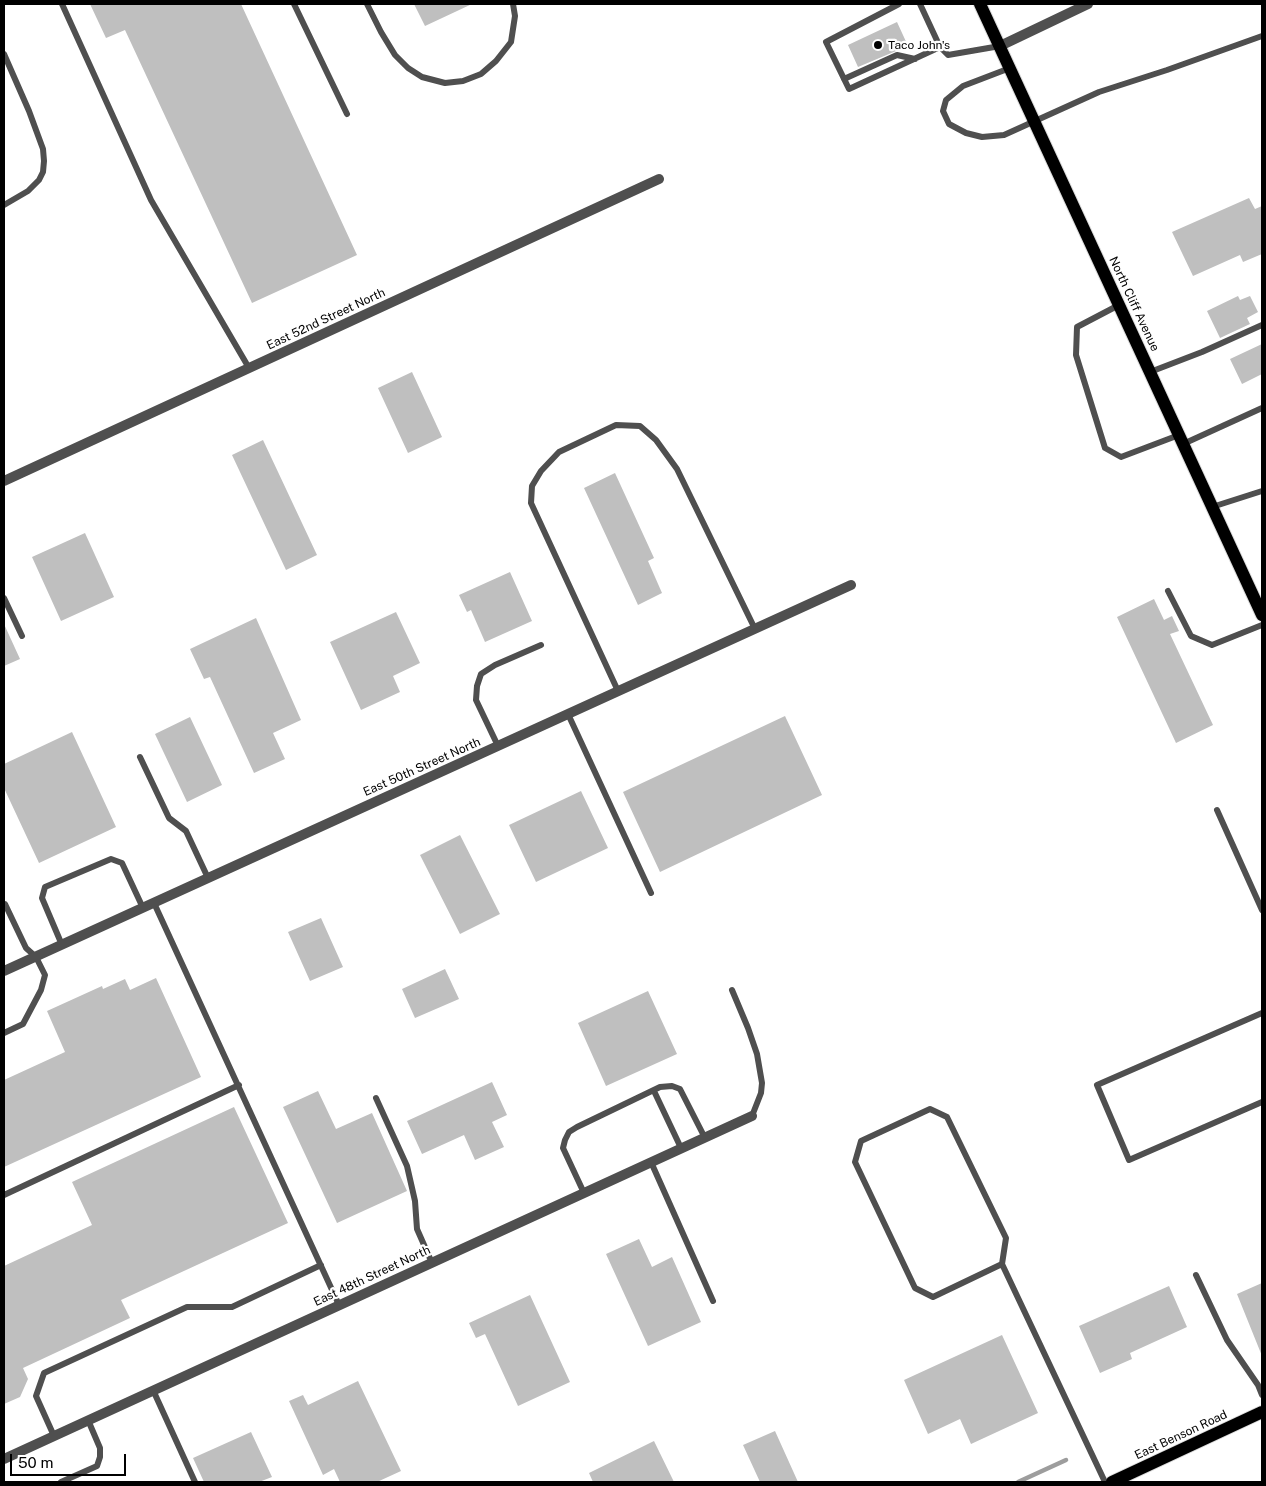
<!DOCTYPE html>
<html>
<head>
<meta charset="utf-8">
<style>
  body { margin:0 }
  #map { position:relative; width:1266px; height:1486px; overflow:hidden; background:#fff; font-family:"Public Sans",sans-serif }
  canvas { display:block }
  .frame { position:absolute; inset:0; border:5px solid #000; pointer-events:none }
  .scale { position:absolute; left:10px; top:1454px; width:116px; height:22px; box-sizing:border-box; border:2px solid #000; border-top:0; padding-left:6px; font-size:15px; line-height:18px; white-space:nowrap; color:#000; -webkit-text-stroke:4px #fff; paint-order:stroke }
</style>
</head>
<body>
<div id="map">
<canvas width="1266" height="1486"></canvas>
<div class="frame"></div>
<div class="scale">50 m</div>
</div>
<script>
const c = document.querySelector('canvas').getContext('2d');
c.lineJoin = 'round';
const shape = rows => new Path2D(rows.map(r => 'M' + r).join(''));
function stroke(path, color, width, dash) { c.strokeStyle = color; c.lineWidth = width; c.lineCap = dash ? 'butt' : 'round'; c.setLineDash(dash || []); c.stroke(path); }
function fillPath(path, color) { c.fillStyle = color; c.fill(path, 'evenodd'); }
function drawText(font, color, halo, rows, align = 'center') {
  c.font = font + ' "Public Sans",sans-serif'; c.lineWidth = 4.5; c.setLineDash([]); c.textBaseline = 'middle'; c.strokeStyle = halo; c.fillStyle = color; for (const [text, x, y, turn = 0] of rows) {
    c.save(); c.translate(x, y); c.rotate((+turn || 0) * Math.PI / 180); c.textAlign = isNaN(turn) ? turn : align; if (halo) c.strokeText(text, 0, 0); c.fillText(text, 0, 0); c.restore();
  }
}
const stream = shape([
  [1018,1482,1066,1460]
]);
const building = shape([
  [90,4,241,4,357,255,252,303,125,30,106,38],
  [414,4,472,4,425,26],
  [897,22,908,46,858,67,848,45],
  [1249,198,1255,209,1262,206,1262,254,1243,262,1240,255,1193,276,1172,232],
  [1238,296,1240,300,1250,296,1258,312,1247,318,1250,324,1220,338,1207,311],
  [1262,344,1262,374,1242,384,1230,359],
  [412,372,442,437,408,453,378,388],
  [263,440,317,555,286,570,232,455],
  [615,473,654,558,648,561,662,593,638,605,584,488],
  [85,533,114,597,61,621,32,557],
  [510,572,532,621,485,642,471,610,467,612,459,595],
  [1154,599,1164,620,1172,616,1179,631,1170,634,1213,725,1176,743,1117,617],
  [396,612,420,663,393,676,400,692,361,710,330,642],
  [256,618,301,720,273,733,285,759,254,773,210,677,204,679,190,649],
  [4,624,20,659,4,666],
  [785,716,822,795,660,872,623,792],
  [190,717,222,785,187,802,155,734],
  [72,732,116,827,39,863,4,788,4,764],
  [581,791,608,848,536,882,509,825],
  [460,835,500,914,460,934,420,855],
  [321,918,343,967,310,981,288,932],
  [445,969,459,999,415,1018,402,989],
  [156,978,201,1077,4,1167,4,1080,65,1052,47,1011,102,986,103,989,125,979,130,990],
  [648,991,677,1054,606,1086,578,1023],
  [492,1082,507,1115,492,1122,504,1147,475,1160,464,1135,422,1154,407,1121],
  [318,1091,336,1129,372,1113,407,1191,337,1223,283,1107],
  [234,1107,288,1223,121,1300,130,1318,23,1368,28,1379,20,1397,4,1404,4,1266,92,1225,72,1182],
  [639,1239,652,1267,672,1257,701,1322,648,1346,606,1254],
  [1262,1283,1262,1356,1237,1294],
  [1169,1286,1187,1327,1130,1353,1132,1359,1100,1373,1079,1326],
  [530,1295,570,1382,518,1406,485,1334,476,1338,469,1323],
  [1002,1335,1038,1413,971,1444,960,1419,928,1434,904,1380],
  [358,1381,401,1471,377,1482,340,1482,334,1469,323,1475,289,1401,303,1395,308,1405],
  [775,1431,798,1482,760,1482,743,1445],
  [251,1432,272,1477,259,1482,204,1482,193,1458],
  [654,1441,674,1482,593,1482,589,1473]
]);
const lane = shape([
  [62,4,151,200,249,368],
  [294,4,347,114],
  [367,4,381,32,395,55,408,68,422,77,445,83,463,81,481,74,496,61,511,42,515,16,513,4],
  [899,4,826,42,849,89,940,47,920,4],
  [940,47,948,55,1000,46],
  [4,54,29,111,43,149,44,161,43,172,39,180,28,191,4,205],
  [1010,68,963,86,946,100,943,111,949,124,966,133,982,137,1004,135,1099,92,1167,70,1262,36],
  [844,79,897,55,915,59],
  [1119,305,1077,327,1076,355,1105,448,1121,457,1179,435],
  [1150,372,1202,352,1262,325],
  [1183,444,1262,408],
  [1212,507,1262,491],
  [1168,591,1191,636,1212,645,1262,625],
  [4,598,22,636],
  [618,691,531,503,532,486,541,471,559,452,616,425,640,426,656,440,677,469,755,629],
  [568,714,651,893],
  [498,746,476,700,477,686,481,674,495,665,541,645],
  [140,757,169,818,186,831,208,878],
  [1217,810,1262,910],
  [154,903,339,1305],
  [4,904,5,904,26,948,36,957,45,975,41,990,23,1024,4,1033],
  [62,945,42,898,45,887,111,859,122,863,143,908],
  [732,990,748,1028,757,1054,762,1083,761,1093,752,1116],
  [1262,1013,1097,1085,1129,1160,1262,1102],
  [654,1091,681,1148],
  [376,1098,407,1166,415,1201,417,1229,432,1263],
  [651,1162,713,1301],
  [584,1193,563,1148,565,1140,569,1132,577,1127,660,1087,672,1086,680,1089,705,1138],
  [4,1195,239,1085],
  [1002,1264,933,1297,915,1288,855,1162,861,1141,930,1109,947,1117,1006,1238,1002,1264,1105,1482],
  [1196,1275,1227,1340,1258,1385,1262,1395],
  [153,1390,195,1482],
  [54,1436,36,1396,44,1373,187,1307,232,1307,321,1265],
  [61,1482,97,1466,100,1457,100,1448,88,1420]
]);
const street = shape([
  [1000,46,1088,4],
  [4,481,659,179],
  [4,971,851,585],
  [4,1459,752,1116]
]);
const primary = shape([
  [980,4,1262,615],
  [1112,1482,1262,1412]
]);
const markers = [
  [878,45,5,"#000"]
];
const poiNames = [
  ["Taco John's",888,45]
];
const streetNames = [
  ["North Cliff Avenue",1134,304,65],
  ["East 52nd Street North",326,319,-25],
  ["East 50th Street North",422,767,-24],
  ["East 48th Street North",372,1276,-25],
  ["East Benson Road",1181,1435,-25]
];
stroke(stream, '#9d9d9d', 4.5);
fillPath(building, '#bfbfbf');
stroke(primary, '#dbdbdb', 14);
stroke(lane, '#4f4f4f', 6);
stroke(street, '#4f4f4f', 10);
stroke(primary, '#000', 12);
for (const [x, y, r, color] of markers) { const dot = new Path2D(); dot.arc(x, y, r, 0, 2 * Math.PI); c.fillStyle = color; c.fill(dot); stroke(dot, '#fff', 2); }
drawText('12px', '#000', '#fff', poiNames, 'left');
drawText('12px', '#000', '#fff', streetNames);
</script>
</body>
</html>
